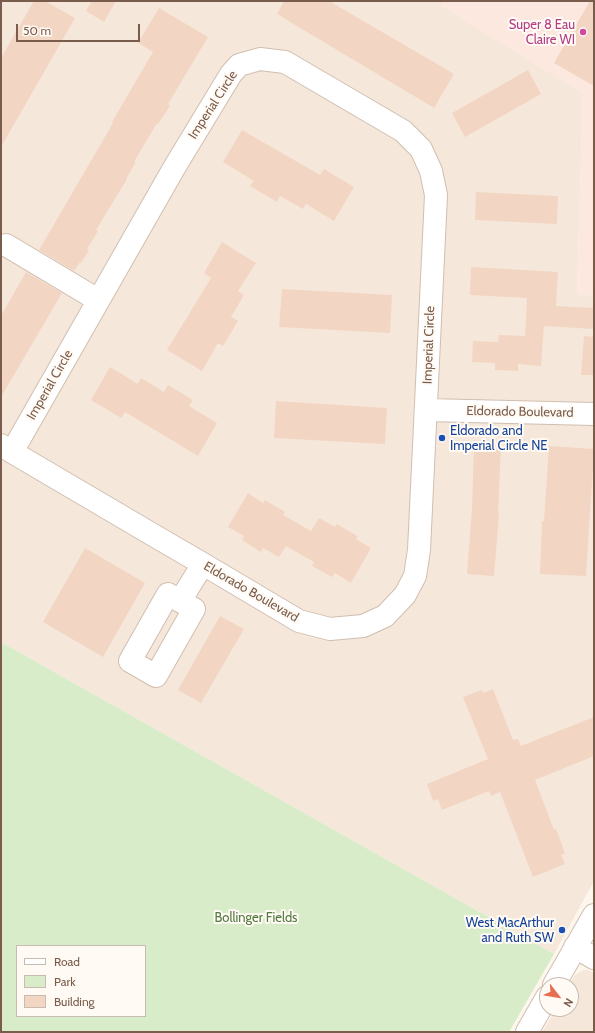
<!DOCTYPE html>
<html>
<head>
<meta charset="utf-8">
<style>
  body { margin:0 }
  #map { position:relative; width:595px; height:1033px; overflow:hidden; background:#fdf6ec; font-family:Cabin,sans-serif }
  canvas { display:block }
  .frame { position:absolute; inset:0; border:2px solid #7a5c4d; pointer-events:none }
  .legend { position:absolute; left:16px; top:945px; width:130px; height:72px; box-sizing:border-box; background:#fffaf3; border:1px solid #cabbb1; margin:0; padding:5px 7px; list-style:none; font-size:12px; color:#7a5c4d }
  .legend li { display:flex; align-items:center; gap:8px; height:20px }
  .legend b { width:20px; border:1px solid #cabbb1 }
  .north { position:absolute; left:539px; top:977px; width:40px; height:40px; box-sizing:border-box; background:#fffaf3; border:1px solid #cabbb1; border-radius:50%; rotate:121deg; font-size:11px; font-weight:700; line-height:16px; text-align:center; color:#7a5c4d }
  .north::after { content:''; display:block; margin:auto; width:14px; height:18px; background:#e76f51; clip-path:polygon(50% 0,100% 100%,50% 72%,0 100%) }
  .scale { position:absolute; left:16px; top:24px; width:124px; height:18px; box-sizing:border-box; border:2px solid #7a5c4d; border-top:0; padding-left:5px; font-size:12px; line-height:14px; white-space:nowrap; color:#7a5c4d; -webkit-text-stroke:3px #fffaf3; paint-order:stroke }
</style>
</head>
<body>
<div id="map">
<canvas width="595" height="1033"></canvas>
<div class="frame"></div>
<ul class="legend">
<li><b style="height:5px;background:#fff"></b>Road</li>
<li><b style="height:11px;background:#d8ecc9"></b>Park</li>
<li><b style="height:11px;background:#f3d5c3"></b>Building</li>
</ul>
<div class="north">N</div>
<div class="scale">50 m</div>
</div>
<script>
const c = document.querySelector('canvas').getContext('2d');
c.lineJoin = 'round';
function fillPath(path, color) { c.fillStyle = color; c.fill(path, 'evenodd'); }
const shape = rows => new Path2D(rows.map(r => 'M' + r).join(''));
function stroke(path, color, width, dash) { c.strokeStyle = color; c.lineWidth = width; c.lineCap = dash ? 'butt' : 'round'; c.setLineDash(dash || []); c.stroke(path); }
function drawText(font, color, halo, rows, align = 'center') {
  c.font = font + ' Cabin,sans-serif'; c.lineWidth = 4; c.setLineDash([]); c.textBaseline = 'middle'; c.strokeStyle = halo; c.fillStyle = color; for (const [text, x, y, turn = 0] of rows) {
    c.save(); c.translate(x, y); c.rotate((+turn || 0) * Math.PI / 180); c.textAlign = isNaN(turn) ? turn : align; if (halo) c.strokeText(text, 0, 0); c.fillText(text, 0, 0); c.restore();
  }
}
const residential = shape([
  [1,1,444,1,442,6,583,93,577,294,594,296,594,881,554,954,1,642],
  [583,970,588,970,594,973,594,1032,542,1032,556,1009,571,1009,571,985,569,985,575,975]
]);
const commercial = shape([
  [444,1,594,1,594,296,577,294,583,93,441,6]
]);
const green = shape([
  [1,642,554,954,509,1032,1,1032],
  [17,946,145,946,145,1016,17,1016]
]);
const building = shape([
  [34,1,45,1,75,18,1,147,1,58],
  [92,1,116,1,104,22,86,11],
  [284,1,329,1,454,74,434,108,277,14],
  [590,1,594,1,594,86,554,63],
  [159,8,208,37,168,104,170,106,158,124,157,123,134,162,136,162,126,179,127,179,96,230,98,231,87,249,89,250,81,263,80,262,74,271,39,250,113,123,112,122,153,52,138,43],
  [528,70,541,94,465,137,452,113],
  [242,130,320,175,324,169,354,187,334,221,306,204,303,209,280,196,277,202,250,186,254,181,223,162],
  [476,192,558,196,557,224,475,220],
  [222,242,256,263,238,291,244,295,231,317,238,321,223,346,218,343,202,371,167,350,211,278,204,273],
  [471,267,558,272,556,306,594,308,594,329,544,326,541,366,518,364,518,371,495,370,495,363,472,362,473,341,498,342,499,335,525,336,527,298,470,295],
  [26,272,62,293,1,397,1,316],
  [282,289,392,295,390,333,279,327],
  [584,336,594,337,594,375,581,375],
  [110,367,138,384,141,378,164,392,168,385,193,400,189,406,217,423,198,456,125,412,121,418,91,400],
  [276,401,387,408,385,444,274,438],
  [474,445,501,446,498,514,499,514,494,576,467,574,472,508],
  [549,446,594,449,586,576,540,574,542,521,544,521],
  [248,493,263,503,265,500,285,512,283,515,311,531,319,518,335,527,337,524,357,536,356,539,371,548,351,583,335,573,332,577,312,566,314,562,286,546,279,557,263,548,261,552,242,540,244,536,228,527],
  [85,548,145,583,103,657,43,622],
  [220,616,244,629,201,703,178,690],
  [493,689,513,740,518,739,521,746,594,717,594,756,535,780,554,830,556,829,565,853,561,855,565,864,533,877,500,792,491,796,489,791,442,810,438,799,433,801,427,784,488,759,463,697,482,690,483,693]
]);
const minor = shape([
  [6,245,98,300],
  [427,410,594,414],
  [1,445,12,452,160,539,203,564,299,621,330,629,363,626,385,616,405,595,415,576,419,550,436,195,431,171,421,149,403,131,285,62,260,59,239,65,231,74,174,168,12,452],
  [180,601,194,609,156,676,130,661,168,594,180,601,203,564],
  [575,947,594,958],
  [554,985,594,915],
  [527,1032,547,997]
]);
const markers = [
  [583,32,4,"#d1479c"],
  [442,438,4,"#1a4fb4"],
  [562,930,4,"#1a4fb4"]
];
const hotelNames = [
  ["Super 8 Eau",575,25],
  ["Claire WI",575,40]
];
const streetNames = [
  ["Imperial Circle",213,105,-57],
  ["Imperial Circle",429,345,-88],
  ["Imperial Circle",50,385,-60],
  ["Eldorado Boulevard",520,412,1],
  ["Eldorado Boulevard",251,592,30]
];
const transitNames = [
  ["Eldorado and",450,431],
  ["Imperial Circle NE",450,446],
  ["West MacArthur",554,923,"right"],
  ["and Ruth SW",554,938,"right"]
];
const parkNames = [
  ["Bollinger Fields",256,918]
];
fillPath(residential, '#f5e8da');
fillPath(commercial, '#fde8e0');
fillPath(green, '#d8ecc9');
fillPath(building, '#f3d5c3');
stroke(minor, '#d1beb0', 24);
stroke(minor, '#fff', 22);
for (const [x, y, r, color] of markers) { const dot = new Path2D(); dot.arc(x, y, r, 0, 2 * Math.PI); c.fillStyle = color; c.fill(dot); stroke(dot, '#fffaf3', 1.5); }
drawText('13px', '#b23c85', '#fffaf3', hotelNames, 'right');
drawText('13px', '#7a5c4d', '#fffaf3', streetNames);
drawText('13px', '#164399', '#fffaf3', transitNames, 'left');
drawText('13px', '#537a41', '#fffaf3', parkNames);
</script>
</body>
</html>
